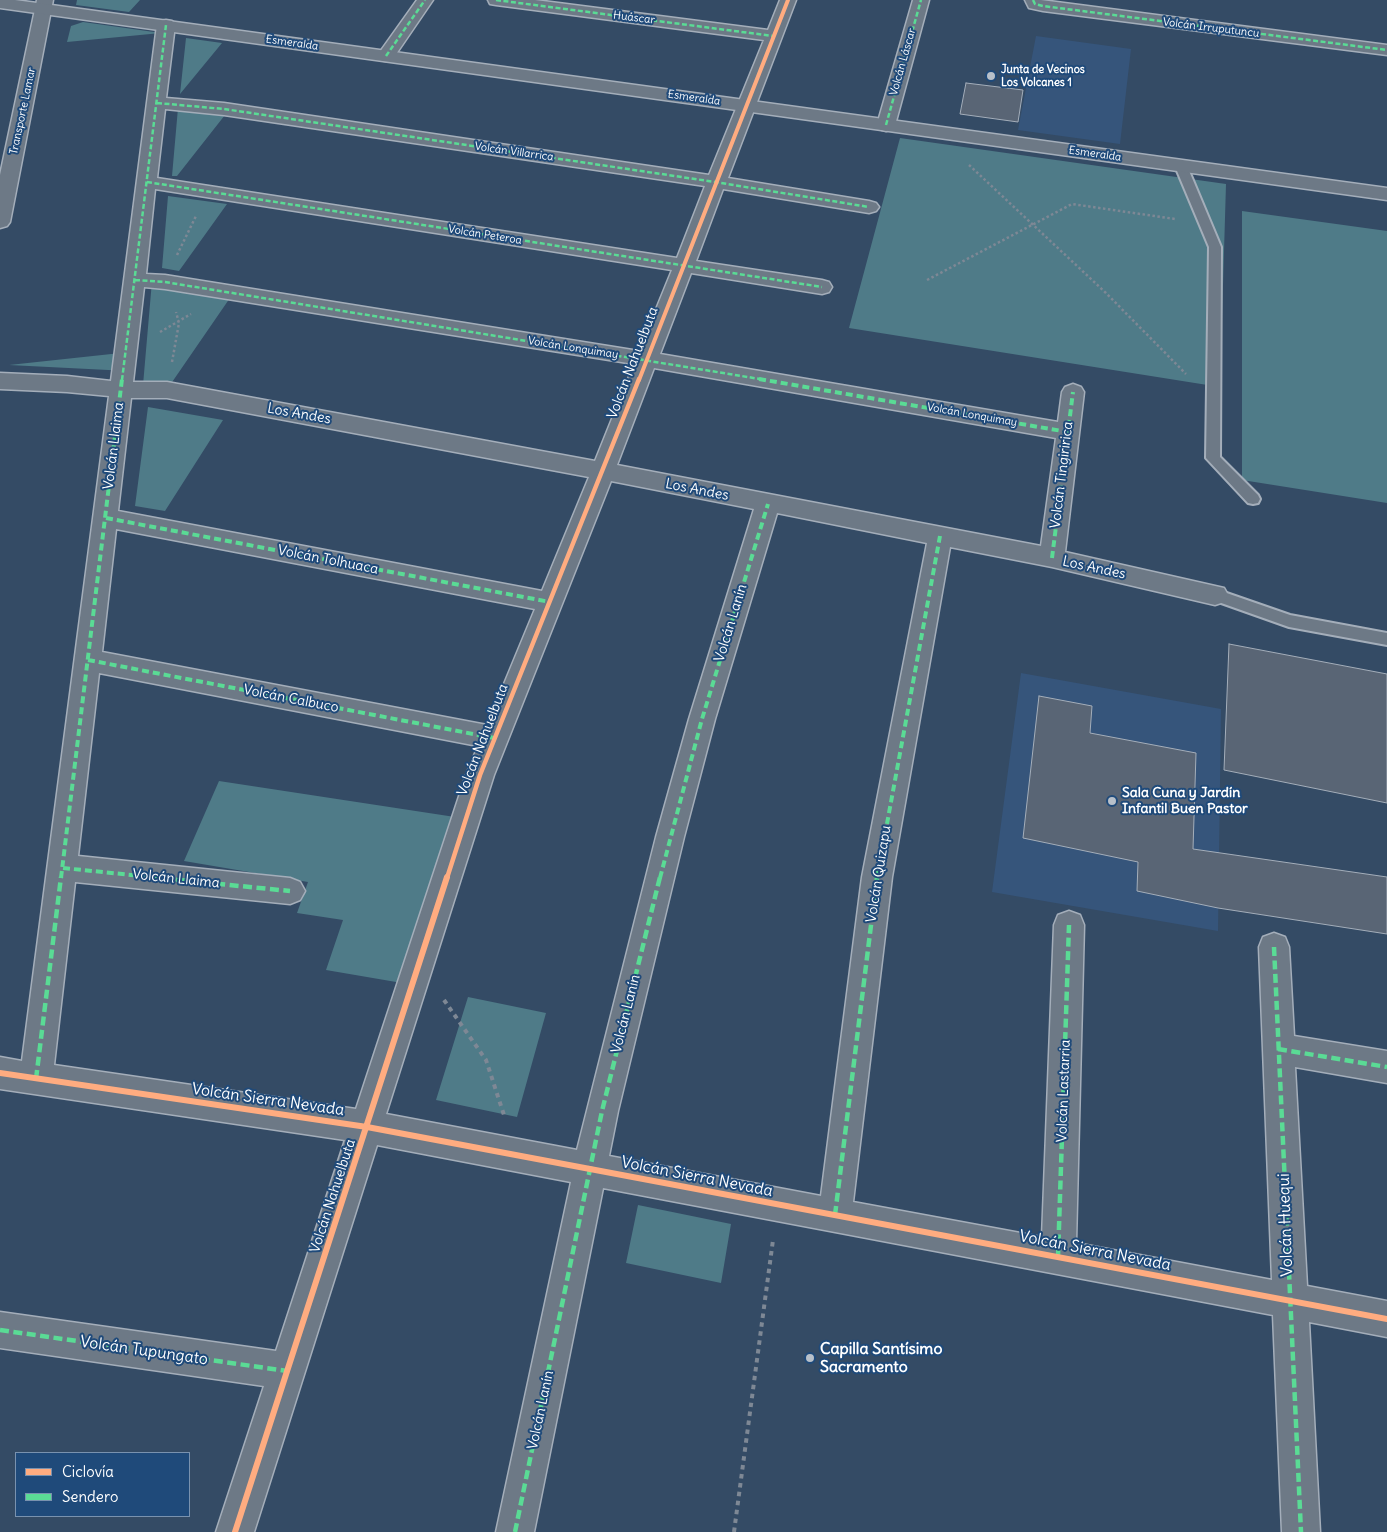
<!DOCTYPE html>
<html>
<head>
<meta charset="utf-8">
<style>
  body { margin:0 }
  #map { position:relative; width:1387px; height:1532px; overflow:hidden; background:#344b65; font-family:Delius,sans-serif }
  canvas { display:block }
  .legend { position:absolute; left:15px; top:1452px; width:175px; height:65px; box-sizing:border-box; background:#1f4a7a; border:1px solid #7992af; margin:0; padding:6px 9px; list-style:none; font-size:15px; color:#fff }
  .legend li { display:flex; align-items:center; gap:10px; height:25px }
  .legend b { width:25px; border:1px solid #7992af }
</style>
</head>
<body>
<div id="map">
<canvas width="1387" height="1532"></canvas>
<ul class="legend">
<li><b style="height:6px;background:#ffac80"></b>Ciclovía</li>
<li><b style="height:6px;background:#5adb95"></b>Sendero</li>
</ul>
</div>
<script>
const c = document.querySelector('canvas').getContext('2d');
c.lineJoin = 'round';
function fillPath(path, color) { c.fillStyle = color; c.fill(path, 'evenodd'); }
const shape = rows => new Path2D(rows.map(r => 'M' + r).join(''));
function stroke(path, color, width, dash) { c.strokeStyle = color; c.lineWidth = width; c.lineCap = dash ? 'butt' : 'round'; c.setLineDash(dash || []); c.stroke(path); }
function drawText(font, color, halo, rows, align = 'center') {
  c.font = font + ' Delius,sans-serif'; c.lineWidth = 4; c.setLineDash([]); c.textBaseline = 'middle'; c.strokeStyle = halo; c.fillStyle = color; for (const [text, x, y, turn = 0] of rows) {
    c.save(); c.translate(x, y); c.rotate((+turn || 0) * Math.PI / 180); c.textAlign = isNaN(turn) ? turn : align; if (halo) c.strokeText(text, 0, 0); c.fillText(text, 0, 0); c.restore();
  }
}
const built = shape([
  [1036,36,1131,49,1120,144,1018,130],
  [1021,673,1221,709,1218,931,992,892]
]);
const green = shape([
  [77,0,140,0,129,12,76,5],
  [83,22,161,33,67,42,71,26],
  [186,38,222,43,180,94],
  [178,108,225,115,177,176,172,176],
  [900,138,1226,184,1220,387,849,328],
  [168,196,227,204,179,271,162,268],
  [1242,211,1387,231,1387,503,1242,480],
  [152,281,232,295,168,388,143,385],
  [130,352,128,371,9,365],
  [148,407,223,420,165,511,135,506],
  [219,781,455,817,402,983,326,970,343,920,297,913,308,882,184,861],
  [468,997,546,1013,517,1117,436,1100],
  [638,1205,731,1224,721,1283,626,1263]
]);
const building = shape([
  [966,83,1023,90,1018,122,960,114,966,83],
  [1229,644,1387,674,1387,803,1224,770,1229,644],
  [1039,696,1092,706,1090,733,1196,753,1193,849,1387,877,1387,934,1218,908,1137,891,1138,862,1023,838,1039,696]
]);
const pathFar1 = shape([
  [969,165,1106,293,1186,374],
  [177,255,196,216],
  [927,280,1072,204,1175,219],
  [160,332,191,314],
  [172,362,179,323,176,312]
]);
const path = shape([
  [444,1000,486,1060,504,1115],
  [734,1532,773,1240]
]);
const lane = shape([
  [1181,163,1187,166,1221,247,1220,457,1258,495,1260,499,1258,503,1253,504,1248,503,1206,458,1209,247,1175,166,1181,163],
  [1215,589,1290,615,1387,633,1387,645,1289,627,1210,599,1208,595,1210,591,1215,589]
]);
const street = shape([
  [37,0,53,0,10,222,7,226,0,228,0,175,37,0],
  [417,0,433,0,392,60,386,61,380,60,377,56,417,0],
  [488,0,535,0,768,30,780,0,796,0,728,178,869,201,876,203,879,207,876,211,869,213,723,189,696,261,822,280,829,282,832,287,829,292,822,294,691,273,660,354,1058,422,1062,392,1065,387,1073,384,1081,387,1084,392,1065,552,1224,588,1228,595,1224,602,1215,605,1052,567,950,547,892,877,853,1202,1042,1237,1054,925,1058,915,1069,911,1080,915,1084,925,1076,1243,1272,1280,1259,947,1263,937,1274,933,1285,937,1289,947,1294,1036,1387,1051,1387,1083,1295,1067,1307,1286,1387,1301,1387,1337,1309,1322,1320,1532,1282,1532,1273,1315,603,1188,534,1532,496,1532,571,1182,377,1145,254,1532,216,1532,264,1386,0,1348,0,1312,276,1351,345,1140,0,1089,0,1057,22,1061,109,396,67,392,0,389,0,373,67,376,111,381,157,25,160,21,166,20,172,21,175,25,166,98,224,103,709,175,764,40,496,5,490,4,488,0],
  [165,109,224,115,705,186,677,258,157,178,165,109],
  [155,189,672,270,639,351,165,275,146,274,155,189],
  [144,287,165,289,634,364,595,461,167,382,133,382,144,287],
  [654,368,1056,438,1041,546,617,465,654,368],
  [131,398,167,398,589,477,542,591,118,511,131,398],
  [611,481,754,509,689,719,656,837,577,1150,386,1114,494,775,611,481],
  [777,513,927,543,862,877,821,1196,609,1156,618,1111,684,837,715,719,777,513],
  [116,529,535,609,487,725,102,652,116,529],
  [99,673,478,746,466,775,356,1109,54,1065,75,882,290,904,300,900,305,891,300,882,290,878,78,856,99,673],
  [913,0,929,0,895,125,893,129,886,131,879,129,877,125,913,0],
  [1025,0,1041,0,1387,45,1387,55,1043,11,1029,8,1025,0]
]);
const secondary = shape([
  [0,0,15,0,1387,188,1387,200,0,8,0,0]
]);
const quietFar2 = shape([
  [496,0,773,36],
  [1033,0,1035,4,1043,6,1387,50],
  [386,56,425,0],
  [157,103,224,109,715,182,869,207],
  [886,125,921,0],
  [147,182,822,287],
  [135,280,165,282,766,380],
  [122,380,166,25]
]);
const quietFar1 = shape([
  [759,379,1068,432],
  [106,518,550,602],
  [1052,558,1073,392],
  [88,660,494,738],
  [63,868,161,878],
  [61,878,122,379],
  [660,878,702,719,768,504],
  [877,878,940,536]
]);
const quiet = shape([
  [149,877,290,891],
  [1274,947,1301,1532],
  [1278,1049,1387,1067],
  [36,1079,61,877],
  [835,1215,877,877],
  [1058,1257,1069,925],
  [0,1330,287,1371],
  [515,1532,602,1111,660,877]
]);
const cyclewayFar2 = shape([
  [639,380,788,0]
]);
const cyclewayFar1 = shape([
  [447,878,480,775,639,379]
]);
const cycleway = shape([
  [0,1073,367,1127,1387,1319],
  [235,1532,447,877]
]);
const markers = [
  [991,76,5,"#b8c0c9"],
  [1112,801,5,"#b8c0c9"],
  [810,1358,5,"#b8c0c9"]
];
const farStreetnames = [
  ["Huáscar",634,18,7],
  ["Volcán Irruputuncu",1211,28,7],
  ["Esmeralda",292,43,8],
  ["Volcán Láscar",903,62,-74],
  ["Esmeralda",694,98,8],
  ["Transporte Lamar",23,111,-78],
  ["Volcán Villarrica",514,152,8],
  ["Esmeralda",1095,154,8],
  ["Volcán Peteroa",485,235,9],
  ["Volcán Lonquimay",573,348,9],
  ["Volcán Lonquimay",972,415,10]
];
const farPoinames = [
  ["Junta de Vecinos",1001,70],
  ["Los Volcanes 1",1001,83]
];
const streetNames = [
  ["Volcán Nahuelbuta",633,363,-69],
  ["Los Andes",299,414,10],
  ["Volcán Llaima",114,446,-83],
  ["Volcán Tingiririca",1062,475,-83],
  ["Los Andes",697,490,11],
  ["Volcán Tolhuaca",328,560,11],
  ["Los Andes",1094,568,12],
  ["Volcán Lanín",731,623,-73],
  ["Volcán Calbuco",291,699,11],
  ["Volcán Nahuelbuta",483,740,-69],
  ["Volcán Quizapu",879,874,-81],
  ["Volcán Llaima",176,879,6],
  ["Volcán Lanín",626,1014,-76],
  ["Volcán Lastarria",1064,1091,-88],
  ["Volcán Nahuelbuta",333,1196,-72],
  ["Volcán Lanín",541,1410,-78]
];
const poiNames = [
  ["Sala Cuna y Jardín",1122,793],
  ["Infantil Buen Pastor",1122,809]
];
const nearStreetnames = [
  ["Volcán Sierra Nevada",268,1100,8],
  ["Volcán Sierra Nevada",697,1177,11],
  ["Volcán Huequi",1286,1225,-92],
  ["Volcán Sierra Nevada",1095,1251,11],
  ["Volcán Tupungato",144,1351,8]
];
const nearPoinames = [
  ["Capilla Santísimo",820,1349],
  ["Sacramento",820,1367]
];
fillPath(built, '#36557b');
fillPath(green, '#4f7b88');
fillPath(building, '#596575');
stroke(building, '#a4aeba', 1);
stroke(lane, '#a4aeba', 4);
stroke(street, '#a4aeba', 3);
stroke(secondary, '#a4aeba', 3);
stroke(pathFar1, '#7e8895', 2.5, [2.5, 2.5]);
stroke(path, '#7e8895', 4, [4.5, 4.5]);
fillPath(lane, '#6d7986');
fillPath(street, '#6d7986');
fillPath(secondary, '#6d7986');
stroke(quietFar2, '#5adb95', 2.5, [5, 2.5]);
stroke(quietFar1, '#5adb95', 4, [7, 4]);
stroke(quiet, '#5adb95', 4.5, [9, 4.5]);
stroke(cyclewayFar2, '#ffac80', 4);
stroke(cyclewayFar1, '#ffac80', 4.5);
stroke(cycleway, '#ffac80', 6);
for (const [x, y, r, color] of markers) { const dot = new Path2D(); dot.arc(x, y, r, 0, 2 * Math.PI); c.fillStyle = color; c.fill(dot); stroke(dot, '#1f4a7a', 2); }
drawText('11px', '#fff', '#1f4a7a', farStreetnames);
drawText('bold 11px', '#fff', '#1f4a7a', farPoinames, 'left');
drawText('14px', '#fff', '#1f4a7a', streetNames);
drawText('bold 14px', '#fff', '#1f4a7a', poiNames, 'left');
drawText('16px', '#fff', '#1f4a7a', nearStreetnames);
drawText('bold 16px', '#fff', '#1f4a7a', nearPoinames, 'left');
</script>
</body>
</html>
